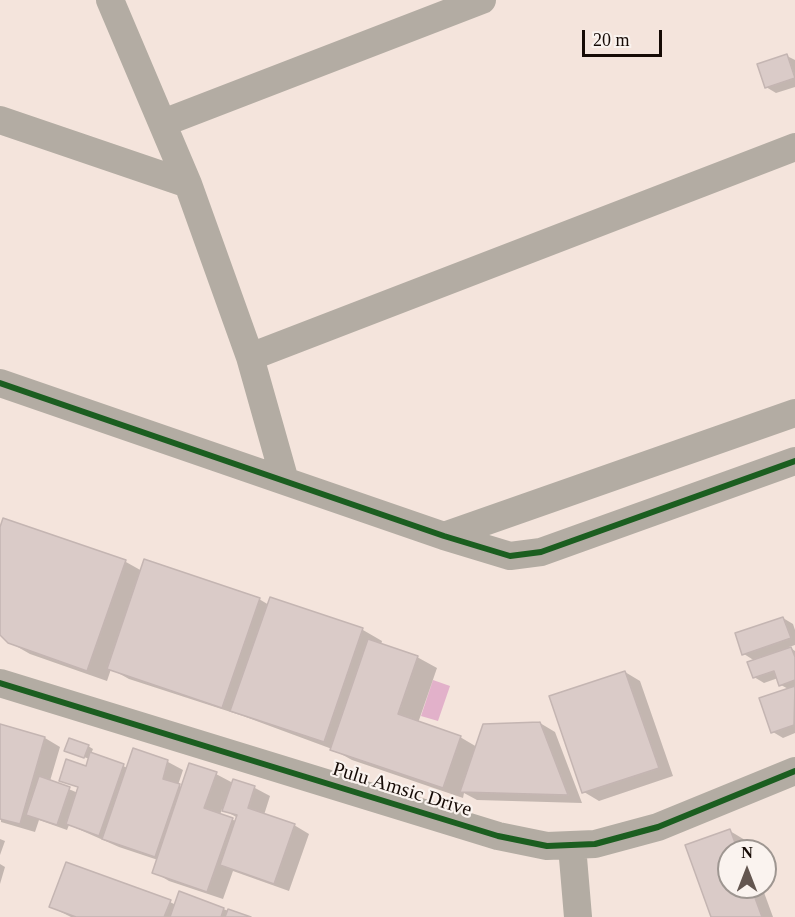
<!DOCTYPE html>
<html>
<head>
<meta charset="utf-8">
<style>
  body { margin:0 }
  #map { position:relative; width:795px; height:917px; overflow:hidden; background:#f4e4dc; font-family:Georgia,serif }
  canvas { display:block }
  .north { position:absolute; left:717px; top:839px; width:60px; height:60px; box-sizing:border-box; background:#faf3ef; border:2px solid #9e9691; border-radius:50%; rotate:0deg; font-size:16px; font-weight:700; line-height:24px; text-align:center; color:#150a05 }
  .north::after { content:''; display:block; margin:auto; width:21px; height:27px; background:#635650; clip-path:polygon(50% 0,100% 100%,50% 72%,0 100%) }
  .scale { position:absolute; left:582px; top:30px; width:80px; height:27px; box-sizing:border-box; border:3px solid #150a05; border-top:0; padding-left:8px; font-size:18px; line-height:21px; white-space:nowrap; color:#150a05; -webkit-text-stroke:4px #faf3ef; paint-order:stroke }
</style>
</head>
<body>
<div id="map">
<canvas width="795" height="917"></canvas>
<div class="north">N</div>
<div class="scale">20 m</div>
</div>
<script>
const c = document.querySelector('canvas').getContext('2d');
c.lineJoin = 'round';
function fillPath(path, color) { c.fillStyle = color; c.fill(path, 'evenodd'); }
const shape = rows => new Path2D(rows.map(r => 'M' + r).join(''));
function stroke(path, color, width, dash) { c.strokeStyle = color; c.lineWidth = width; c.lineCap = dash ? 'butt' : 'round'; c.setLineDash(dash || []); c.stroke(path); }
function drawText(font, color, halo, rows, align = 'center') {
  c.font = font + ' Georgia,serif'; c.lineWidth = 4.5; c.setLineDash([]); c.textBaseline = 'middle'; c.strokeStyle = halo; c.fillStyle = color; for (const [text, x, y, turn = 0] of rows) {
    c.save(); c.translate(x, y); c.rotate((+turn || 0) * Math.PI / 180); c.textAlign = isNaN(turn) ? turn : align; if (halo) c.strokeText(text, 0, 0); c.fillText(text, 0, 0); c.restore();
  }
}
const water = shape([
  [433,680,450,686,438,721,421,716]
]);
const shadow = shape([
  [787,56,795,60,795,87,776,93,766,87],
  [4,519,126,562,142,571,259,599,269,605,271,599,363,630,382,641,381,645,417,657,437,668,418,723,460,737,477,747,540,723,555,732,582,803,477,800,464,793,463,798,352,760,332,749,243,716,129,679,111,669,107,681,30,654,9,642,0,632,0,531],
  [783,618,793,624,795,630,795,645,789,647,795,651,795,733,783,738,773,732,790,690,781,685,778,678,764,683,754,677,755,661,744,654],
  [625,672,640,681,673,776,599,801,584,792],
  [0,725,45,738,60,747,50,781,78,793,79,788,61,780,87,768,90,759,71,753,88,746,93,749,91,754,128,768,134,750,168,762,183,770,178,785,183,788,216,774,233,783,234,781,255,788,270,796,264,815,294,825,309,834,289,891,233,871,223,899,169,881,154,872,158,860,119,847,69,825,67,830,39,820,35,832,1,822],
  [222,809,238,818,236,821,220,815],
  [730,831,745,840,749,851,729,851,729,887,762,887,773,917,712,917],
  [0,839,5,841,0,855],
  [0,864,5,867,0,884],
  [170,902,176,905,223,909,246,917,71,917,51,907]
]);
const building = shape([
  [787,54,795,78,765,88,757,64,787,54],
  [3,518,126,560,87,671,8,643,0,635,0,527,3,518],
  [144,559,260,598,222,708,107,669,144,559],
  [270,597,363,628,324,742,230,711,270,597],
  [783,617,791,638,742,655,735,633,783,617],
  [368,639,418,656,398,714,461,736,443,788,330,750,368,639],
  [791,647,795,657,795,680,779,686,774,671,753,678,747,662,791,647],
  [625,671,659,768,582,793,549,696,625,671],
  [795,686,794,725,771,733,759,698,795,686],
  [540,722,568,795,460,792,483,724,540,722],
  [0,724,45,737,20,824,0,819,0,724],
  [69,738,89,745,84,758,64,751,69,738],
  [133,748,168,760,163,779,180,784,155,857,102,839,133,748],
  [90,752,124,764,99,836,66,824,78,787,59,781,66,759,86,766,90,752],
  [189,763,217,772,204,808,233,818,207,892,152,873,189,763],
  [39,776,70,787,57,825,26,815,39,776],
  [233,779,255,786,248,808,295,824,274,884,220,865,237,815,222,811,233,779],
  [730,829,738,851,729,851,729,887,751,887,762,917,711,917,685,845,730,829],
  [66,862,171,900,164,917,76,917,49,907,66,862],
  [179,891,224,908,221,917,170,917,179,891],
  [228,909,251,917,225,917,228,909]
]);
const street = shape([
  [110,0,188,184,250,357,285,481],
  [0,120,188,184],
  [163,123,482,0],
  [250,357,795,147],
  [0,383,444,536,510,556,541,552,795,461],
  [444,536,795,413],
  [0,683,498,836,547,846,595,844,658,827,795,771],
  [572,846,578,917]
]);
const cycleway = shape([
  [0,383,444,536,510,556,541,552,795,461],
  [0,683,498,836,547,846,595,844,658,827,795,771]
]);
const streetNames = [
  ["Pulu Amsic Drive",402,790,17]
];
fillPath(water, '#e2b1ca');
fillPath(shadow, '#0003');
fillPath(building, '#dacbc8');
stroke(building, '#c4b5b2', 1.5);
stroke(street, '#b3aca3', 28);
stroke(cycleway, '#1b5e20', 6);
drawText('20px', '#150a05', '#faf3ef', streetNames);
</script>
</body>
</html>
